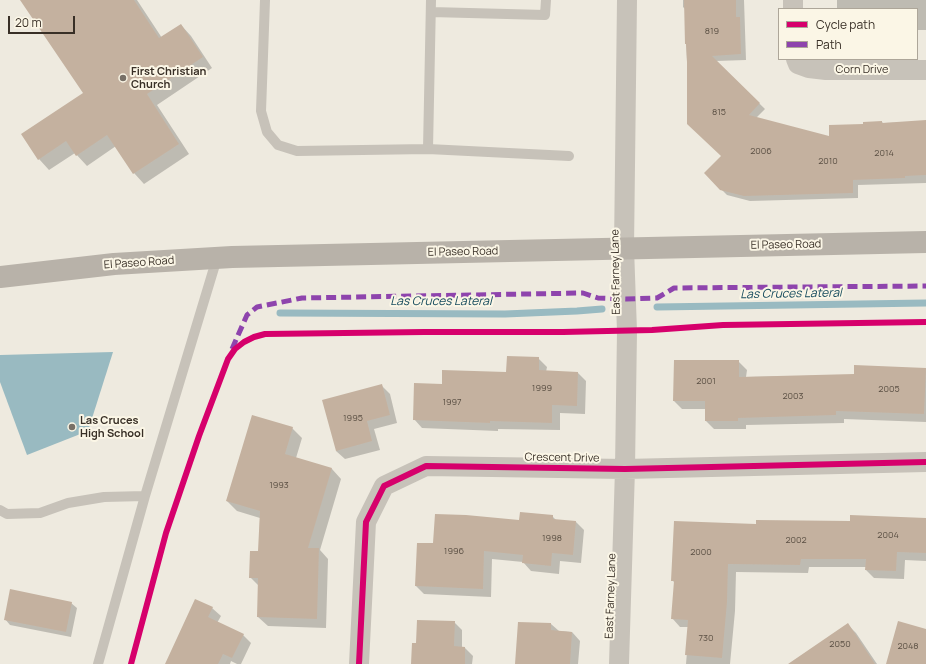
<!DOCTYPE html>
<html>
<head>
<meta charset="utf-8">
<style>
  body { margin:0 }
  #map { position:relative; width:926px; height:664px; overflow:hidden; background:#eeeadf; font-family:Manrope,sans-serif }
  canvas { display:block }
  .legend { position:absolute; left:778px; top:8px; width:140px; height:52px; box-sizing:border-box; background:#fbf6e6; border:1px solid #ada699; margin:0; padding:5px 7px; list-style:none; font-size:12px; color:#382f26 }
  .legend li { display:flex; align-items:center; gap:8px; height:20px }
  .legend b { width:20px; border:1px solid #ada699 }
  .scale { position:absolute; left:8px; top:16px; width:67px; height:18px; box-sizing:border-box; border:2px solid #382f26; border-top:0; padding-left:5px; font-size:12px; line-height:14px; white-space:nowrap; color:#382f26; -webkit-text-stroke:3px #fbf6e6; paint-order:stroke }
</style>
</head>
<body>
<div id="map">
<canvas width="926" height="664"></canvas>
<ul class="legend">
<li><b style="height:5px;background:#d6006c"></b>Cycle path</li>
<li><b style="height:5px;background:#8e44ad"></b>Path</li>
</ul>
<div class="scale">20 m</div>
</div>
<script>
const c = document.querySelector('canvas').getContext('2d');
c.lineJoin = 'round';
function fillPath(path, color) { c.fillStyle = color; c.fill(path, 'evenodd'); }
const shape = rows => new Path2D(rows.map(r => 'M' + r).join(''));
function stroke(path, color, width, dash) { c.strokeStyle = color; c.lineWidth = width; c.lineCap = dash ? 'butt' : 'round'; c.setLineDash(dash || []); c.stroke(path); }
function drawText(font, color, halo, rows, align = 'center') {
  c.font = font + ' Manrope,sans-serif'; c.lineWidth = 4; c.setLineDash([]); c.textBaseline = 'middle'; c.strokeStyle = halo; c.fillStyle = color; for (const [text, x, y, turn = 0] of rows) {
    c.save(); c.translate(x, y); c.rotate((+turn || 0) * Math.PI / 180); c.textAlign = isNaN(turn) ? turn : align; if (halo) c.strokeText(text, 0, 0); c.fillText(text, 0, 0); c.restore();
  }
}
const water = shape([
  [113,352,88,431,27,455,0,382,0,355]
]);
const shadow = shape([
  [22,0,137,0,162,38,181,25,191,36,212,68,157,105,189,154,144,184,134,173,116,146,87,166,75,153,49,170,39,159,85,93],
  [683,0,744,0,746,60,716,61,765,109,756,118,830,137,864,125,882,122,883,123,926,122,926,183,858,185,858,198,750,201,727,195,705,173,722,156,687,62,685,9,683,7],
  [837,0,926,0,926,30,917,30,917,9,837,9],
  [538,358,547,367,546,372,578,373,586,381,585,414,560,413,560,430,498,429,498,431,422,428,414,419,442,385,507,373],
  [738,361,747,370,746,377,855,375,855,366,926,369,926,422,844,419,844,423,746,425,746,429,714,429,706,421,706,409,682,409,674,401],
  [382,386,390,394,397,423,374,429,380,450,345,459,336,451],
  [292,428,302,438,296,458,332,469,341,479,320,550,328,559,326,628,268,626,258,617,259,586,250,577,259,552,260,518,237,511,227,501],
  [552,516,556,520,576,522,584,530,581,563,560,561,559,574,531,571,523,562,492,559,491,597,424,594,416,586,434,544,520,522],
  [926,519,926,561,905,560,904,579,874,578,866,570,866,567,809,567,808,573,736,572,735,611,730,664,686,664,689,627,680,627,672,618,675,583,672,580,757,525],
  [71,603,77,608,71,637,10,625,5,619],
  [212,608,221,616,217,623,243,635,251,643,241,664,237,664,231,661,230,664,166,664],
  [454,622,462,630,462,648,465,648,473,656,472,664,412,664,417,644],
  [519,623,551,624,559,631,572,632,580,641,578,664,517,664],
  [848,625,856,633,877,664,790,664]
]);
const stream = shape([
  [657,307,926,303],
  [280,313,505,314,577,311,602,309]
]);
const building = shape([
  [20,0,134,0,159,38,181,24,203,57,147,94,179,144,133,174,107,135,76,156,66,141,38,160,21,134,83,93],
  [684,0,736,0,736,17,740,17,741,54,712,56,760,103,749,115,829,136,829,125,863,124,863,122,882,121,882,123,926,120,926,175,905,176,905,178,853,180,853,193,744,196,720,190,704,173,721,156,687,124,687,62,686,44,685,44],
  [507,356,539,357,539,370,578,372,577,406,552,405,552,423,490,421,490,423,413,420,414,383,442,384,442,370,506,372],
  [674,360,739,360,739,377,854,374,854,365,926,368,924,414,836,411,836,415,738,418,738,421,705,421,705,401,673,401],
  [382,384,390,415,367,421,372,441,336,451,322,400],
  [252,415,293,427,285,454,332,468,308,548,319,548,317,619,257,617,258,578,249,578,250,551,258,551,260,511,226,501],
  [520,512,553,515,553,519,576,521,573,555,552,553,551,566,522,563,523,555,484,551,483,589,415,586,417,543,433,543,435,514,466,515,519,520],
  [850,515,926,518,926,553,897,552,896,571,865,570,866,559,801,559,800,565,728,564,727,602,722,658,685,655,688,620,671,619,674,581,671,581,674,521,756,524,756,520,850,521],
  [10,589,72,602,66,632,4,620],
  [195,599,213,607,208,617,244,634,232,658,223,654,218,664,165,664],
  [417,620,455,621,454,646,465,647,465,664,411,664,412,643,416,643],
  [898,621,926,629,926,664,886,664],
  [518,622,551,623,551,630,572,632,570,664,515,664],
  [848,623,875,664,788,664]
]);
const lane = shape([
  [265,0,261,111,267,132,278,145,297,151,428,149],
  [431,0,428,149,569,156],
  [431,12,545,15,546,0],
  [0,510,7,514,40,513,68,503,104,497,145,496],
  [98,664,145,496,217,258]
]);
const street = shape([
  [793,9,793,0],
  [796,59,798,64,809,68,826,70,926,70],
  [359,664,366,522,384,486,426,466,625,469,926,462],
  [619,664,625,469,627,331,624,248,627,0]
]);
const secondary = shape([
  [0,277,114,264,232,257,926,242]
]);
const quiet = shape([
  [232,349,247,315,257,307,302,298,583,293,598,298,626,299,657,298,674,288,926,286]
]);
const cycleway = shape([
  [131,664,166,533,199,436,228,359,235,349,244,342,254,337,265,334,424,332,563,332,652,330,723,325,926,322],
  [359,664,366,522,384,486,426,466,625,469,926,462]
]);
const markers = [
  [123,78,4,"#787067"],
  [72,427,4,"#787067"]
];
const numberNames = [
  ["819",712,31],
  ["815",719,112],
  ["2006",761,151],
  ["2014",884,153],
  ["2010",828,161],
  ["2001",706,381],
  ["1999",542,388],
  ["2005",889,389],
  ["2003",793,396],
  ["1997",452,402],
  ["1995",353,418],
  ["1993",279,485],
  ["2004",888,535],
  ["1998",552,538],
  ["2002",796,540],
  ["1996",454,551],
  ["2000",701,552],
  ["730",706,638],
  ["2050",840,644],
  ["2048",908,646]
];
const streetNames = [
  ["Corn Drive",862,70],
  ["El Paseo Road",786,245,-1],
  ["El Paseo Road",463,252,-1],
  ["El Paseo Road",139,263,-4],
  ["East Farney Lane",616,272,-91],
  ["Crescent Drive",562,458,1],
  ["East Farney Lane",611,596,-88]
];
const poiNames = [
  ["First Christian",131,72],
  ["Church",131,85],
  ["Las Cruces",80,421],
  ["High School",80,434]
];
const waterNames = [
  ["Las Cruces Lateral",791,294,-1],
  ["Las Cruces Lateral",441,302]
];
fillPath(water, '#99bac1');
fillPath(shadow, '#0003');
stroke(stream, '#99bac1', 7);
fillPath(building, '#c4b19f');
stroke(lane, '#c7c2b9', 10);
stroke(street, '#c7c2b9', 20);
stroke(secondary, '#b8b2a9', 22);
stroke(quiet, '#8e44ad', 5, [10, 5]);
stroke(cycleway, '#d6006c', 6);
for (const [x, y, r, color] of markers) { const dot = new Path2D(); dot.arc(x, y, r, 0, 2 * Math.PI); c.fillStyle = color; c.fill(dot); stroke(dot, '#fbf6e6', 1.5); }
drawText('9px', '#5b5044', null, numberNames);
drawText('11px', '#382f26', '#fbf6e6', streetNames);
drawText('bold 11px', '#382f26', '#fbf6e6', poiNames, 'left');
drawText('italic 12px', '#174c5e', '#fbf6e6', waterNames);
</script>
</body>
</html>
